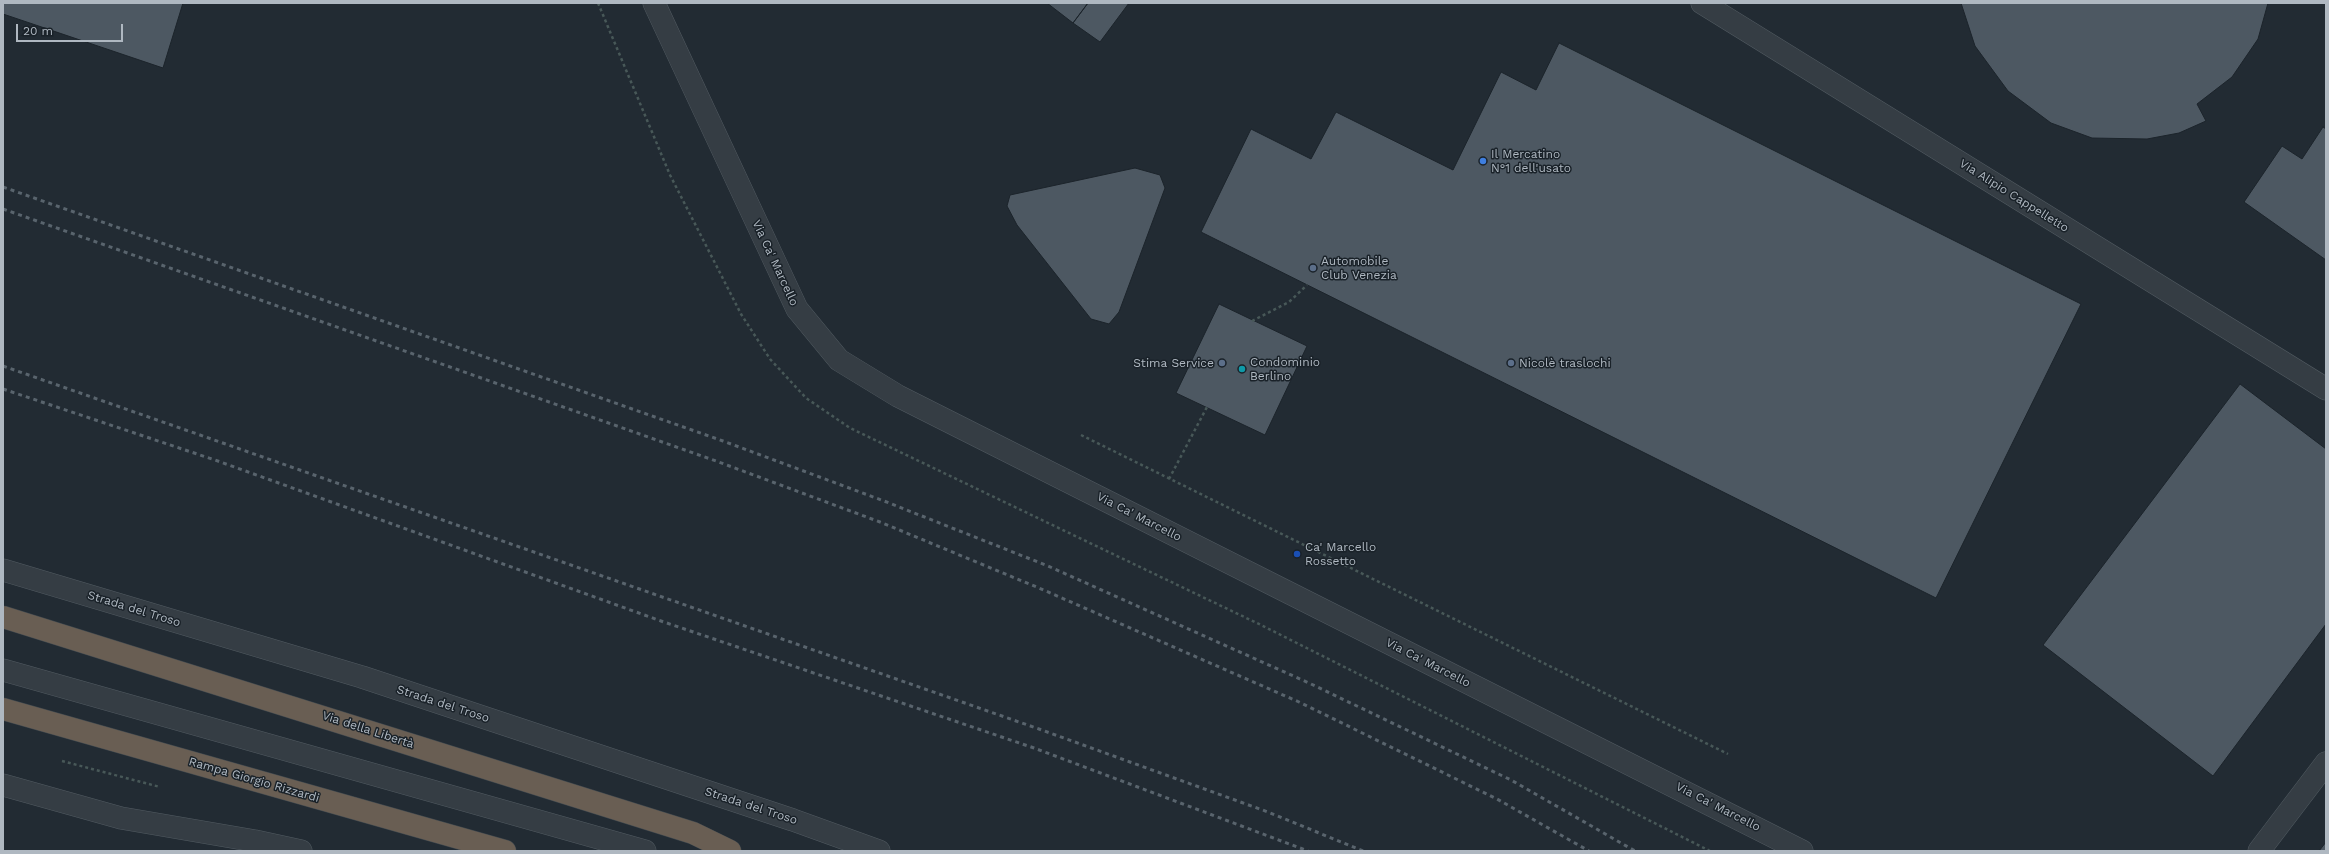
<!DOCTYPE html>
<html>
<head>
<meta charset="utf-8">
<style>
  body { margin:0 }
  #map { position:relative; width:2329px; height:854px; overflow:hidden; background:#222b33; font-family:"Work Sans",sans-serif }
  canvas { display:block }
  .frame { position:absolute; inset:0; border:4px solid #afb8c1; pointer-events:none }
  .scale { position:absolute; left:16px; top:24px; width:107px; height:18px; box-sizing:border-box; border:2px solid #afb8c1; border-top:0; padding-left:5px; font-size:12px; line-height:14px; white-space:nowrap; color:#afb8c1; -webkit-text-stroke:3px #1a2229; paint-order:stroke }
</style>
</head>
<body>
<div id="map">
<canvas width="2329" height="854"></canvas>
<div class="frame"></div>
<div class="scale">20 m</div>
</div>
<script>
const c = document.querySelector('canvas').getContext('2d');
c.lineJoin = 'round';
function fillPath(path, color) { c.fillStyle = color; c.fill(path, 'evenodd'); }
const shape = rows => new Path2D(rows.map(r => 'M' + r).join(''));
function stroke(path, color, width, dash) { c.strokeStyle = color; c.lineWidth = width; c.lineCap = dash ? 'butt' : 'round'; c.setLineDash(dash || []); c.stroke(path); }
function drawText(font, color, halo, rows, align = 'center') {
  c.font = font + ' "Work Sans",sans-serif'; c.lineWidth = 3; c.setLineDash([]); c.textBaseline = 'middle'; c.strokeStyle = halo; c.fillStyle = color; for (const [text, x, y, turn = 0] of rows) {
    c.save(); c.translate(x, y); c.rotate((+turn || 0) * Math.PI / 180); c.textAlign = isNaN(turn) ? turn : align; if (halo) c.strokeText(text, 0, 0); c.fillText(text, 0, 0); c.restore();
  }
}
const building = shape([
  [3,3,183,3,163,68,3,14,3,3],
  [1047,3,1088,3,1073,23,1047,3],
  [1088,3,1129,3,1100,42,1073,23,1088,3],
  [1961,3,2268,3,2258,39,2232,77,2197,104,2206,121,2179,133,2147,139,2092,138,2051,123,2008,91,1975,46,1961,3],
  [1559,43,2081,304,1936,598,1201,232,1251,129,1311,159,1336,112,1453,170,1501,72,1536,90,1559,43],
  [2323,127,2326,129,2326,260,2244,202,2282,146,2302,159,2323,127],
  [1135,168,1160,175,1165,188,1119,312,1109,324,1091,319,1017,225,1007,206,1010,195,1135,168],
  [1219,304,1307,346,1265,435,1176,393,1219,304],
  [2240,384,2326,449,2326,624,2213,776,2043,645,2240,384],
  [2326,842,2326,851,2319,851,2326,842]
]);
const path = shape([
  [598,3,670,175,741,314,770,359,806,398,850,428,1261,625,1710,851],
  [1252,321,1289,302,1307,285],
  [1081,435,1728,754],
  [1169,479,1207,407],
  [62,761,160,787]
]);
const minor = shape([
  [654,3,797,309,839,360,898,396,1802,851],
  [1702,3,2326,389],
  [3,570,362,677,793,820,879,851],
  [3,670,645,851],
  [3,785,121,818,255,841,301,851],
  [2259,851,2326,763]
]);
const highway = shape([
  [3,617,693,833,730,851],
  [3,709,505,851]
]);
const rail = shape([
  [3,187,723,441,884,501,1048,566,1309,683,1511,780,1635,851],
  [3,209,716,461,880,522,1039,588,1299,702,1497,799,1589,851],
  [3,366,1039,729,1268,812,1363,851],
  [3,389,215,460,661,621,1034,748,1308,851]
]);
const markers = [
  [1483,161,4,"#3f7fe0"],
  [1313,268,4,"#5c6f8a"],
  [1222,363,4,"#5c6f8a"],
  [1511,363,4,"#5c6f8a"],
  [1242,369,4,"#0f9aa8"],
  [1297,554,4,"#1a4fb4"]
];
const poiNames = [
  ["Il Mercatino",1491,154],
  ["N°1 dell'usato",1491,168],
  ["Automobile",1321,261],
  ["Club Venezia",1321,275],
  ["Condominio",1250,362],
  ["Berlino",1250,376],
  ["Stima Service",1214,363,"right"],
  ["Nicolè traslochi",1519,363],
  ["Ca' Marcello",1305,547],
  ["Rossetto",1305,561]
];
const streetNames = [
  ["Via Alipio Cappelletto",2014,196,32],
  ["Via Ca' Marcello",775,263,65],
  ["Via Ca' Marcello",1139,517,27],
  ["Strada del Troso",134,609,17],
  ["Via Ca' Marcello",1428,663,27],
  ["Strada del Troso",443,704,18],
  ["Via della Libertà",368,730,18],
  ["Rampa Giorgio Rizzardi",254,780,16],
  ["Strada del Troso",751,806,18],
  ["Via Ca' Marcello",1718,807,27]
];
fillPath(building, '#4d5862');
stroke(building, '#1c242b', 1);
stroke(minor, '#525b62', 23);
stroke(highway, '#3f484f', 23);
stroke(path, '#485858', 2.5, [3, 3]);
stroke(minor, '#353d44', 22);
stroke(highway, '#695e53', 22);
stroke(rail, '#59646d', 3, [4, 4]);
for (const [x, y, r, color] of markers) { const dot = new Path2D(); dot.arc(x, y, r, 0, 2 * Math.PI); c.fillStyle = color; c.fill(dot); stroke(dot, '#1a2229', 1.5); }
drawText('12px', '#afb8c1', '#1a2229', poiNames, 'left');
drawText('12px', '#afb8c1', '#1a2229', streetNames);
</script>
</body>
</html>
